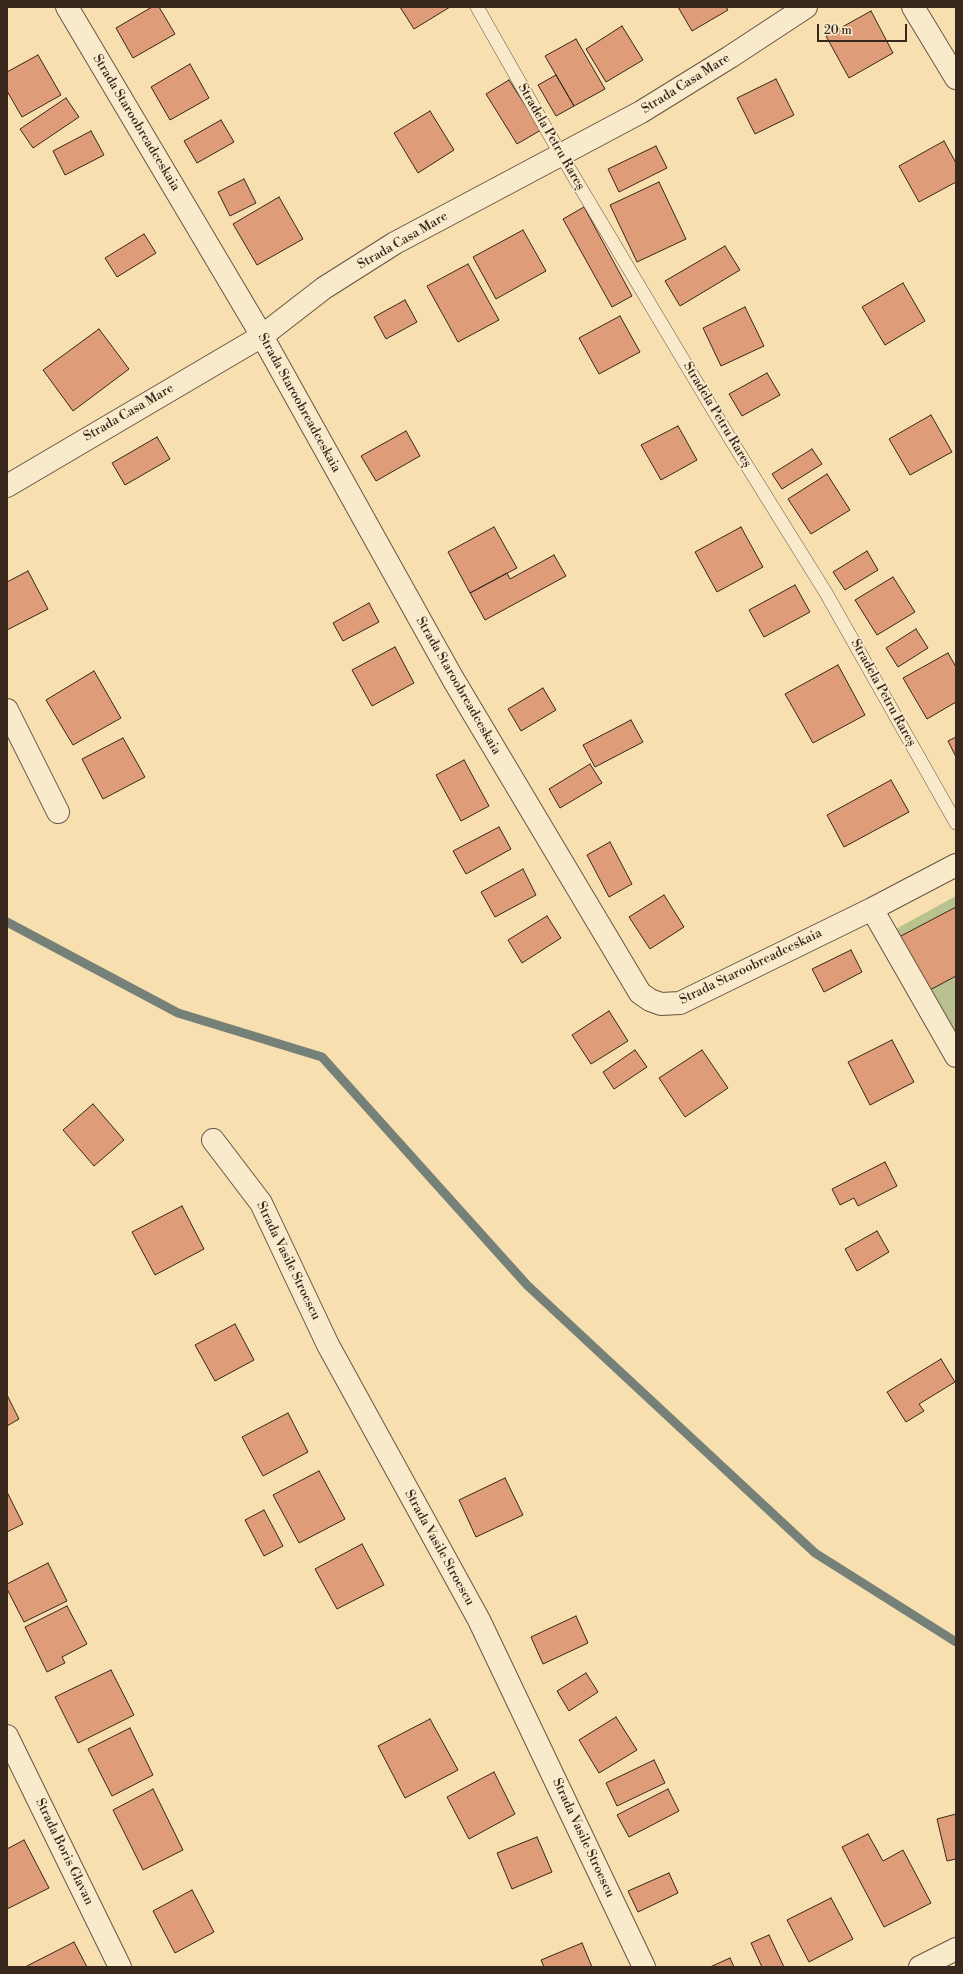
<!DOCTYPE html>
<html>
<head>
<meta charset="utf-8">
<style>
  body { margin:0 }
  #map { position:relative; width:963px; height:1974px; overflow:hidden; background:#f7dfb0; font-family:"Libre Bodoni",serif }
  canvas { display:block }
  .frame { position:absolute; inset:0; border:8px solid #37271d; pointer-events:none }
  .scale { position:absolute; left:817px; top:24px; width:90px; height:18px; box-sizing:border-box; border:2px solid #37271d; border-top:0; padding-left:5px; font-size:12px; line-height:14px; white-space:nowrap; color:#37271d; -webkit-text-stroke:3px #faeacc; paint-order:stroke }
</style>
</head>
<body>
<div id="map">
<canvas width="963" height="1974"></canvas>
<div class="frame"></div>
<div class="scale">20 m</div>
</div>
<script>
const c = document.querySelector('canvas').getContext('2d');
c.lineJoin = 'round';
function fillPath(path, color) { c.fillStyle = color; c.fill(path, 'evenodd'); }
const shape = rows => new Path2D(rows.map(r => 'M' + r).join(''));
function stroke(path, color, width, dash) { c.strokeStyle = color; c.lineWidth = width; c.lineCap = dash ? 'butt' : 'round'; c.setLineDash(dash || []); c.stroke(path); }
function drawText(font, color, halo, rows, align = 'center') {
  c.font = font + ' "Libre Bodoni",serif'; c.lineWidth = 3; c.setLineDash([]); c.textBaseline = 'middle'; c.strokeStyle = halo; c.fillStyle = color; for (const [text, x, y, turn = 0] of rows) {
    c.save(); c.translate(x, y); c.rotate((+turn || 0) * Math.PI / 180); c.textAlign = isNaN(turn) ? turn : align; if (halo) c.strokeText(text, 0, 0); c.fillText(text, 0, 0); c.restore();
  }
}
const green = shape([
  [956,896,956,1036,894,930]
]);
const stream = shape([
  [7,922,178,1013,322,1057,527,1285,815,1553,956,1642]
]);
const building = shape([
  [152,7,159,7,175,34,133,58,116,28,152,7],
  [400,7,450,7,414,29,400,7],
  [678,7,726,7,728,10,692,31,678,7],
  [871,11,893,53,849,78,826,36,871,11],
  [622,26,643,60,606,82,586,49,622,26],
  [576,39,605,89,574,106,545,56,576,39],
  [38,55,61,95,22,117,7,91,7,72,38,55],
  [190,64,209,98,170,120,151,87,190,64],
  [556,75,574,106,556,116,538,85,556,75],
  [776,79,794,115,755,134,737,98,776,79],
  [509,80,541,130,517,144,486,94,509,80],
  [66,98,79,117,33,148,20,129,66,98],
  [430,111,454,150,418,173,394,133,430,111],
  [221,120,234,142,197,163,184,141,221,120],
  [91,131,104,155,65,175,53,151,91,131],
  [944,141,956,163,956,182,919,202,899,166,944,141],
  [656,146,667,168,619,192,608,169,656,146],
  [244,179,256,203,230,216,218,192,244,179],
  [659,182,686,239,637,262,610,205,659,182],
  [279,197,303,239,257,265,233,224,279,197],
  [584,207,632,296,612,307,563,219,584,207],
  [523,230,546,271,496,299,473,257,523,230],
  [144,234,156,253,117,277,105,258,144,234],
  [725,246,740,270,680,306,665,281,725,246],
  [468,264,499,320,458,342,427,286,468,264],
  [903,283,925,321,885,345,862,307,903,283],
  [405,300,417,322,386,339,374,317,405,300],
  [745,307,764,346,721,366,703,328,745,307],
  [620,316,640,352,599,374,579,338,620,316],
  [99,329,129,369,73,411,43,370,99,329],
  [767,373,780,395,742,416,729,394,767,373],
  [931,415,952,452,910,475,889,439,931,415],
  [678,426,697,460,661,480,641,445,678,426],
  [406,431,420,456,376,481,361,456,406,431],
  [157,437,170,459,125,485,112,463,157,437],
  [812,449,822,464,782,489,772,474,812,449],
  [827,474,850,510,811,534,788,499,827,474],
  [494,527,517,568,470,593,448,552,494,527],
  [741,527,763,567,717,592,695,552,741,527],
  [867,551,878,570,845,590,833,572,867,551],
  [554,555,566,576,485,620,470,593,507,573,510,579,554,555],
  [28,571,48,609,7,630,7,582,28,571],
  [893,577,915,612,877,635,855,600,893,577],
  [795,585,810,612,764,637,749,610,795,585],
  [369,603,379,622,343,641,333,623,369,603],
  [916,629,928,648,898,667,886,648,916,629],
  [395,647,414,683,372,706,352,670,395,647],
  [948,653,956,667,956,702,927,719,903,678,948,653],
  [838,665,865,715,813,743,785,694,838,665],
  [94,671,121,718,73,745,46,700,94,671],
  [543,688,556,710,521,731,508,709,543,688],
  [631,720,643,742,595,767,583,745,631,720],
  [956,737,956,757,948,741,956,737],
  [123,738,145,777,103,799,82,759,123,738],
  [464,760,489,806,461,821,436,775,464,760],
  [590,764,602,783,560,808,549,789,590,764],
  [891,780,909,812,844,847,827,815,891,780],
  [499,827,511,849,466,874,453,851,499,827],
  [610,842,632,884,609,897,587,855,610,842],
  [523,869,536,895,495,917,481,892,523,869],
  [664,895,684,927,650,949,629,917,664,895],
  [956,907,956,976,928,991,899,937,956,907],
  [547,916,561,938,522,963,508,940,547,916],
  [851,950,862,972,824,992,812,969,851,950],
  [609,1011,628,1041,591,1064,572,1035,609,1011],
  [892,1040,914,1082,870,1105,848,1062,892,1040],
  [635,1050,647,1067,614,1089,603,1072,635,1050],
  [702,1050,728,1088,685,1117,659,1078,702,1050],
  [93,1104,124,1140,94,1166,63,1130,93,1104],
  [885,1162,897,1186,858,1206,854,1198,840,1205,832,1189,885,1162],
  [182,1206,204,1249,155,1275,132,1232,182,1206],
  [877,1231,889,1252,857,1271,845,1249,877,1231],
  [235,1324,254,1360,215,1381,195,1345,235,1324],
  [941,1359,955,1382,919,1404,924,1411,906,1422,887,1392,941,1359],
  [8,1397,19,1419,7,1426,7,1398,8,1397],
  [288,1413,308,1452,263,1476,242,1437,288,1413],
  [319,1471,345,1519,299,1543,273,1495,319,1471],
  [505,1478,523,1515,476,1537,459,1500,505,1478],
  [7,1492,23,1524,7,1532,7,1492],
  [264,1510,283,1546,264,1556,245,1520,264,1510],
  [362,1544,384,1585,337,1609,315,1569,362,1544],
  [48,1563,67,1601,24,1622,7,1589,7,1584,48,1563],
  [67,1606,87,1644,62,1657,65,1663,47,1672,25,1627,67,1606],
  [576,1616,588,1643,543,1664,531,1637,576,1616],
  [111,1670,134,1715,78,1743,55,1697,111,1670],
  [586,1673,598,1692,569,1711,557,1691,586,1673],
  [616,1717,637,1750,599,1773,579,1740,616,1717],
  [430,1719,458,1770,405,1798,378,1746,430,1719],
  [130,1728,153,1775,112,1796,88,1749,130,1728],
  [654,1760,665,1783,617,1806,606,1783,654,1760],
  [494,1772,515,1814,469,1839,447,1797,494,1772],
  [153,1789,183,1850,143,1870,113,1810,153,1789],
  [668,1789,679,1811,629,1837,617,1815,668,1789],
  [956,1814,956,1859,947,1861,937,1819,956,1814],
  [868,1834,883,1861,903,1850,931,1903,884,1927,842,1847,868,1834],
  [537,1837,552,1872,512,1889,497,1853,537,1837],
  [24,1840,49,1888,7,1909,7,1849,24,1840],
  [669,1873,678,1893,638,1912,628,1891,669,1873],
  [192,1890,214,1932,175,1953,153,1911,192,1890],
  [831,1898,853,1939,809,1962,787,1920,831,1898],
  [769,1935,784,1967,762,1967,751,1943,769,1935],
  [74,1942,87,1967,25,1967,74,1942],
  [582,1943,592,1967,544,1967,541,1960,582,1943],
  [730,1958,734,1967,710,1967,730,1958]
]);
const service = shape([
  [477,7,561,155,731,440,826,593,956,823]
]);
const minor = shape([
  [67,7,262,336,453,679,640,993,650,1000,661,1004,680,1003,872,909,956,865],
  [913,7,956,78],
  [7,486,262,336,324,288,395,243,641,112,730,57,806,7],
  [7,710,58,812],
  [872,909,956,1056],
  [213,1140,261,1203,328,1345,479,1620,644,1967],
  [7,1736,120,1967]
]);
const tertiary = shape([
  [920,1967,956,1949]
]);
const streetNames = [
  ["Strada Casa Mare",686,84,-32],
  ["Strada Staroobreadceskaia",136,123,59],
  ["Stradela Petru Rareș",551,137,60],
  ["Strada Casa Mare",403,241,-30],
  ["Strada Staroobreadceskaia",299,403,61],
  ["Strada Casa Mare",129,413,-30],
  ["Stradela Petru Rareș",717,415,59],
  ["Strada Staroobreadceskaia",458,686,60],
  ["Stradela Petru Rareș",883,693,61],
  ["Strada Staroobreadceskaia",751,967,-26],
  ["Strada Vasile Stroescu",288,1261,64],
  ["Strada Vasile Stroescu",439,1548,61],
  ["Strada Vasile Stroescu",583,1838,65],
  ["Strada Boris Glavan",64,1852,64]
];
fillPath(green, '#b9c28e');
stroke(stream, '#758078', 9);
fillPath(building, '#de9c79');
stroke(building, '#37271d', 1);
stroke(service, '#675542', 14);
stroke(minor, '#675542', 24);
stroke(tertiary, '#675542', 24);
stroke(service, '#faeacc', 13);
stroke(minor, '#faeacc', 22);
stroke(tertiary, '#faeacc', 22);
drawText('13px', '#37271d', '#faeacc', streetNames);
</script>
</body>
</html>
